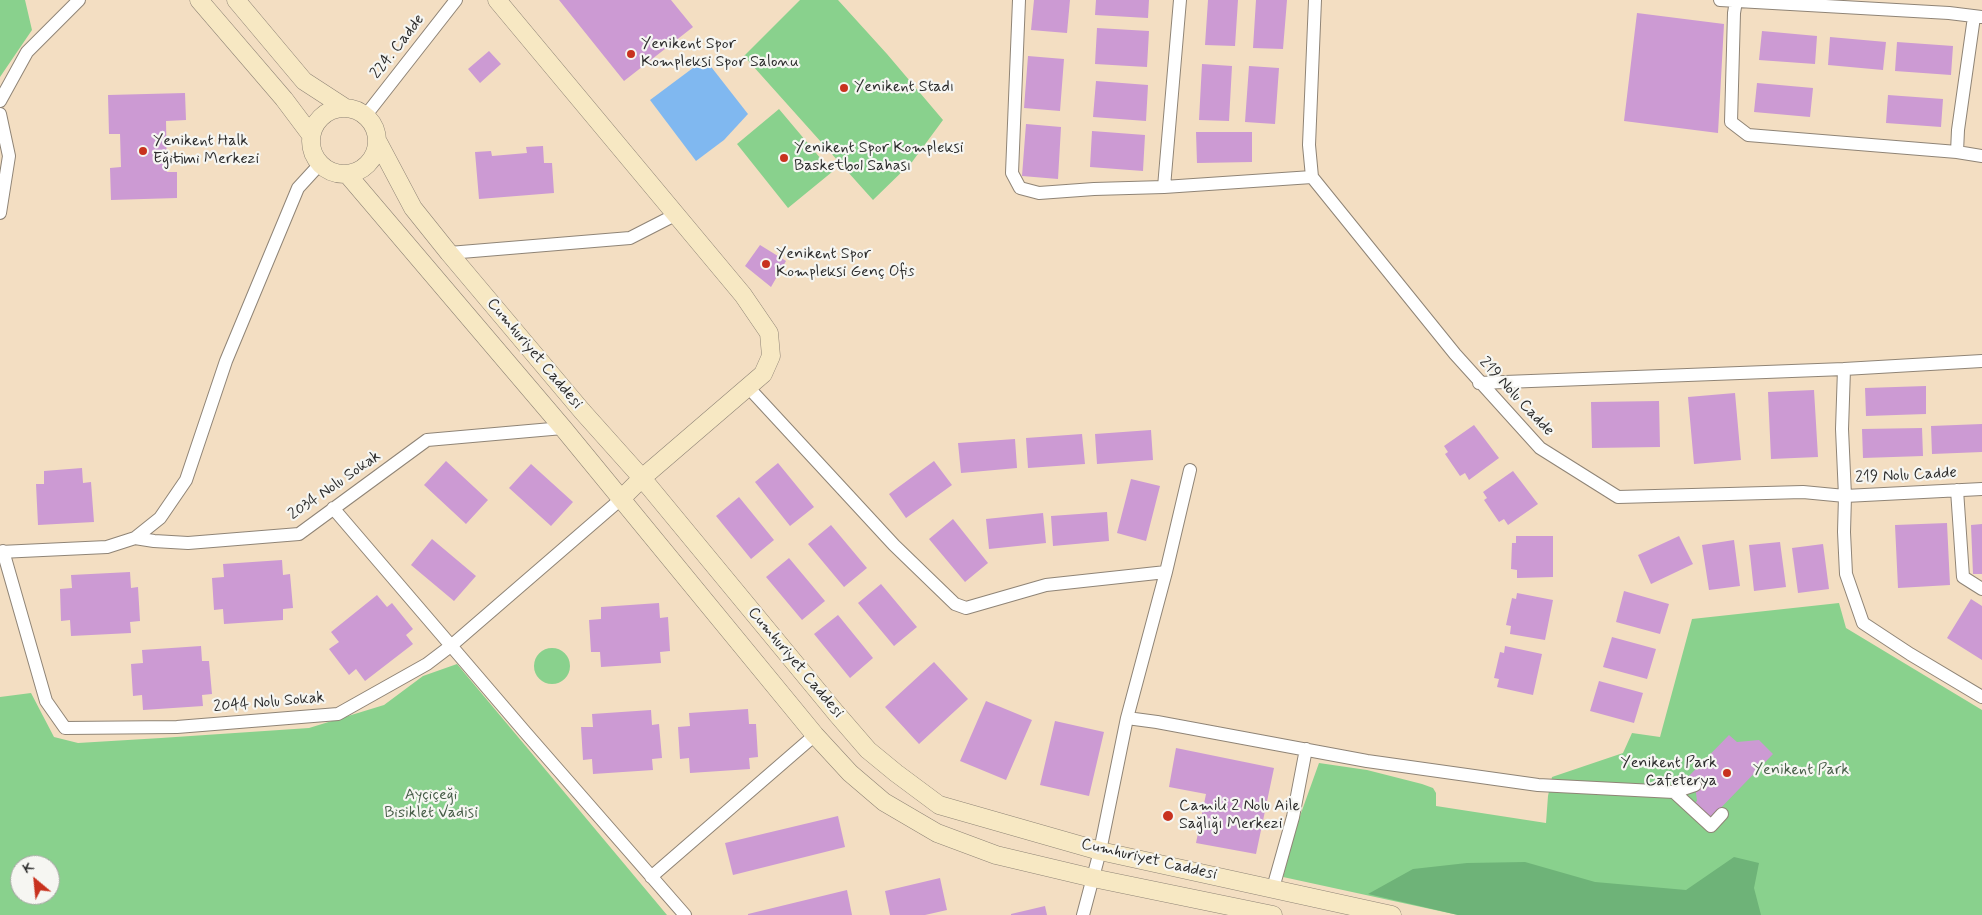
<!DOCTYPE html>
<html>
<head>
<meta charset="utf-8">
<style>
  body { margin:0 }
  #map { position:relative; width:1982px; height:915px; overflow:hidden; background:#f3dec2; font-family:Mynerve,sans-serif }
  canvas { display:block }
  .north { position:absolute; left:10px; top:855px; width:50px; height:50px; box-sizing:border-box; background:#f6f6f2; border:1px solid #a5a5a2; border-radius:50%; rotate:332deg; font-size:14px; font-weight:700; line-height:20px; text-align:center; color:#2b2b2b }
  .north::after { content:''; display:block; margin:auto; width:18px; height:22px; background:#c8321e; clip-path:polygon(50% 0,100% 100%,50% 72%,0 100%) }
</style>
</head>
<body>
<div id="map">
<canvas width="1982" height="915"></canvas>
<div class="north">K</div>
</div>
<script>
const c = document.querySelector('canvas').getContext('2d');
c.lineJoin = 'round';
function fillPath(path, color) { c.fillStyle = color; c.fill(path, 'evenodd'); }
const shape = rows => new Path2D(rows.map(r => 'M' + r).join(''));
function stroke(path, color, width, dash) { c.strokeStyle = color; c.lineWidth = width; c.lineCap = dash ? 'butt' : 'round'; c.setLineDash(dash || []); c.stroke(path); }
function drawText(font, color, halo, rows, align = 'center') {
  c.font = font + ' Mynerve,sans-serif'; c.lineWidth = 4.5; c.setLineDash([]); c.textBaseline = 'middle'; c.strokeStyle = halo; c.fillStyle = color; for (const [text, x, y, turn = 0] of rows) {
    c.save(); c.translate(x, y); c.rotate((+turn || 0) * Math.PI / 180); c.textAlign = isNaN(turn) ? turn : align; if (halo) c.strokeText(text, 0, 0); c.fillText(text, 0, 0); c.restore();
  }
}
const green = shape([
  [0,0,25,0,32,30,0,77],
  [800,0,838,0,887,54,943,120,912,162,873,200,744,56],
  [779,109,832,172,788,208,737,144],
  [1839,603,1846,628,1982,710,1982,915,1458,915,1283,877,1295,830,1319,763,1367,770,1422,784,1433,788,1436,793,1436,806,1546,823,1548,796,1552,777,1623,753,1632,733,1660,737,1692,619],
  '534 666a18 18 0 1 1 36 0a18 18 0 1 1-36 0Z',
  [457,664,667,915,0,915,0,697,31,693,54,737,78,743,161,738,309,728,384,705,423,676],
  [20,865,50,865,50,895,20,895]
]);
const forest = shape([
  [1734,857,1759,863,1754,888,1761,915,1458,915,1368,894,1413,869,1467,863,1525,862,1595,882,1686,890]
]);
const water = shape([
  [705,59,748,114,724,140,696,161,650,100]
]);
const building = shape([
  [559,0,671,0,693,27,624,81],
  [1034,0,1070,0,1067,33,1031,30],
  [1096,0,1149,0,1148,18,1095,15],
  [1208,0,1238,0,1235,46,1205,45],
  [1256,0,1287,0,1283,49,1253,48],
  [1637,13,1724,24,1718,133,1624,121],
  [1097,28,1149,31,1147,67,1095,64],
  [1762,31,1817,36,1815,64,1759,60],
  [1830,37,1886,42,1883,70,1828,65],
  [1897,42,1953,46,1951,75,1895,71],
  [489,51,501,64,480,83,468,69],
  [1028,56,1064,59,1060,111,1024,108],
  [1202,64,1232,66,1229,121,1199,120],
  [1249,66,1279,68,1275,124,1245,122],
  [1096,81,1148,85,1146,121,1093,117],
  [1757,83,1813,88,1810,117,1754,112],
  [185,93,186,120,166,121,167,172,177,172,177,198,111,200,110,168,121,167,120,134,109,134,108,95],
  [1888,95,1943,99,1941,127,1886,123],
  [1026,124,1061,127,1058,179,1022,176],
  [1092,131,1145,135,1143,171,1090,167],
  [1196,132,1252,132,1252,162,1197,163],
  [543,146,544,163,552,163,554,193,479,199,475,152,491,151,492,156,527,153,526,147],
  [760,245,786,261,771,287,745,266],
  [1926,386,1926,414,1866,416,1865,388],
  [1814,390,1818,457,1771,459,1768,392],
  [1735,393,1741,460,1694,464,1688,397],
  [1659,401,1660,447,1592,448,1591,402],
  [1982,424,1982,452,1932,454,1931,426],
  [1474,425,1499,458,1469,480,1465,473,1460,476,1445,454,1448,452,1444,446],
  [1922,428,1923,456,1863,458,1862,429],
  [1151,430,1153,460,1097,464,1095,434],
  [1082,434,1085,464,1028,468,1026,438],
  [1015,439,1017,468,961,473,958,443],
  [446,461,488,500,466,524,424,485],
  [934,461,952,485,906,518,889,494],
  [778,463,814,507,790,526,755,482],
  [531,464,573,502,551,526,509,488],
  [82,468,83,483,91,482,94,522,38,525,36,484,44,484,44,471],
  [1513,471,1538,504,1508,525,1504,519,1499,522,1484,500,1487,498,1483,492],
  [1131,479,1160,486,1146,541,1117,533],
  [739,497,774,540,751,559,716,516],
  [1107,512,1109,541,1053,546,1051,516],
  [1043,513,1046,543,989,549,986,519],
  [953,519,988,563,965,582,929,539],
  [1947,523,1950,585,1898,588,1895,525],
  [1982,524,1982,574,1973,574,1971,525],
  [831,525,867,568,844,587,808,544],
  [1516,536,1553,536,1553,577,1517,578,1517,570,1511,569,1512,543,1516,543],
  [1679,536,1693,564,1651,584,1638,555],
  [432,539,476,576,454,601,411,565],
  [1734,540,1740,586,1709,590,1702,545],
  [1780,542,1786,587,1754,591,1749,545],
  [1823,544,1829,589,1798,593,1792,548],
  [789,558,825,601,802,620,766,577],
  [282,560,283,575,290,574,293,608,283,609,283,620,224,624,223,609,214,610,212,578,224,577,223,564],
  [130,572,131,588,138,587,140,621,130,622,131,633,71,636,70,620,61,621,60,589,72,588,71,575],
  [881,584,917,627,894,646,858,603],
  [1624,591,1669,604,1660,634,1616,622],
  [1517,593,1553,600,1545,640,1510,634,1511,626,1506,625,1512,598,1516,599],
  [377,595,387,607,392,603,413,629,406,635,413,644,365,681,356,669,349,675,329,649,339,642,331,632],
  [1971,599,1982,606,1982,660,1947,638],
  [659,603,660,618,668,617,670,651,660,652,661,663,601,667,600,652,591,652,589,620,601,619,601,607],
  [838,615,873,658,850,678,814,634],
  [1612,637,1656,649,1647,679,1603,667],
  [201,646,202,661,209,661,212,694,202,695,203,706,143,710,142,695,133,696,131,664,143,663,142,650],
  [1505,646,1542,654,1533,695,1497,687,1499,679,1494,678,1500,652,1504,653],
  [934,662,968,699,919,744,885,707],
  [1599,681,1643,693,1634,723,1590,711],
  [986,701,1032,720,1006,780,960,761],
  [748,709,749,724,756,724,758,757,749,758,750,769,690,773,689,758,680,759,678,727,690,726,689,713],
  [651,710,652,725,659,724,662,758,652,759,653,770,593,774,592,759,583,760,581,727,593,727,592,714],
  [1055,721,1104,732,1089,796,1040,785],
  [1729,735,1737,742,1759,740,1773,754,1710,819,1693,804,1697,801,1695,785,1687,778],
  [1176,748,1274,768,1256,854,1196,843,1206,794,1169,787],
  [838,816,845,847,733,875,725,843],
  [940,878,947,910,925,915,890,915,885,891],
  [847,890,852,915,748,915,748,914],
  [1045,906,1047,915,1011,915,1011,914]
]);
const street = shape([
  [1019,0,1012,173,1020,188,1039,193,1094,189,1164,187],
  [1180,0,1164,187,1312,177],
  [1720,0,1949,13,1982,17],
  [1736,1,1734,13,1731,122,1748,135,1957,152],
  [1974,17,1958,130,1957,152,1982,156],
  [0,101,27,52,79,0],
  [0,114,9,156,0,213],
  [366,115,456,0],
  [1312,177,1455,354,1540,448,1618,497,1803,492,1845,496,1982,489],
  [1312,177,1309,145,1315,0],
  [449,253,630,238,675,215],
  [1844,369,1982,361],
  [1479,383,1844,369,1842,429,1845,496,1844,532,1846,574,1863,623,1910,654,1982,697],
  [748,387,894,545,955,604,966,608,1046,585,1166,572],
  [1957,490,1963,577,1982,589],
  [333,508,525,732,685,915],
  [135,538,160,518,186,480,226,361,298,188,320,164],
  [3,551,46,701,65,728,177,727,338,714,427,664,452,645,621,499],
  [0,552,107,547,135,538,154,541,188,543,299,534,427,440,563,428],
  [1127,718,1166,572,1190,470],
  [1674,792,1695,785],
  [651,877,815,735],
  [1273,888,1293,817,1306,749],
  [1083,915,1100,851,1127,718,1157,722,1367,761,1538,785,1674,792,1711,826,1722,814]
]);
const secondary = shape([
  [199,0,284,99,311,135],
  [236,0,304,81,344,107],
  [497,0,743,295,769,333,771,356,763,374,642,478,621,499],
  '311 141a33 33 0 1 1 66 0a33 33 0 1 1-66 0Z',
  [378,142,413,208,449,253,582,411,642,478,836,713,868,750,896,773,939,805,1100,851,1392,915],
  [347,174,563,428,815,735,850,773,884,802,937,833,996,855,1093,878,1273,915]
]);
const markers = [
  [631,54,5,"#c8321e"],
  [844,88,5,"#c8321e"],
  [143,151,5,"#c8321e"],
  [784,158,5,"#c8321e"],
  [766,264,5,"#c8321e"],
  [1727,773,5,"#c8321e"],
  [1168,816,6,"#c8321e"]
];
const poiNames = [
  ["Yenikent Spor",641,45],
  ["Kompleksi Spor Salonu",641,63],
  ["Yenikent Stadı",854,88],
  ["Yenikent Halk",153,142],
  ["Eğitimi Merkezi",153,160],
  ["Yenikent Spor Kompleksi",794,149],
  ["Basketbol Sahası",794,167],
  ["Yenikent Spor",776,255],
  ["Kompleksi Genç Ofis",776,273],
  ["Yenikent Park",1717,764,"right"],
  ["Cafeterya",1717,782,"right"],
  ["Camili 2 Nolu Aile",1179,807],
  ["Sağlığı Merkezi",1179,825]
];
const streetNames = [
  ["224. Cadde",398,47,-52],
  ["Cumhuriyet Caddesi",534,354,50],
  ["219 Nolu Cadde",1516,397,47],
  ["219 Nolu Cadde",1906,476,-3],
  ["2034 Nolu Sokak",335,486,-35],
  ["Cumhuriyet Caddesi",795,663,50],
  ["2044 Nolu Sokak",269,703,-5],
  ["Cumhuriyet Caddesi",1149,860,13]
];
const parkNames = [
  ["Yenikent Park",1801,771],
  ["Ayçiçeği",431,796],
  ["Bisiklet Vadisi",431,814]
];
fillPath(green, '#89d18d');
fillPath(forest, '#6eb378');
fillPath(water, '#80b8f0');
fillPath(building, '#cc9ad3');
stroke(street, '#8f8476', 14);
stroke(secondary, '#8f8476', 19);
stroke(street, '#fff', 12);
stroke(secondary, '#f7e8c3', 18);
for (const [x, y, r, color] of markers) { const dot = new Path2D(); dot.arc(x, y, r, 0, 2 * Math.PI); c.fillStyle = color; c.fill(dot); stroke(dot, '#f6f6f2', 2); }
drawText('16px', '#2b2b2b', '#f6f6f2', poiNames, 'left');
drawText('16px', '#2b2b2b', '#f6f6f2', streetNames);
drawText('16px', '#475d48', '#f6f6f2', parkNames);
</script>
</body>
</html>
